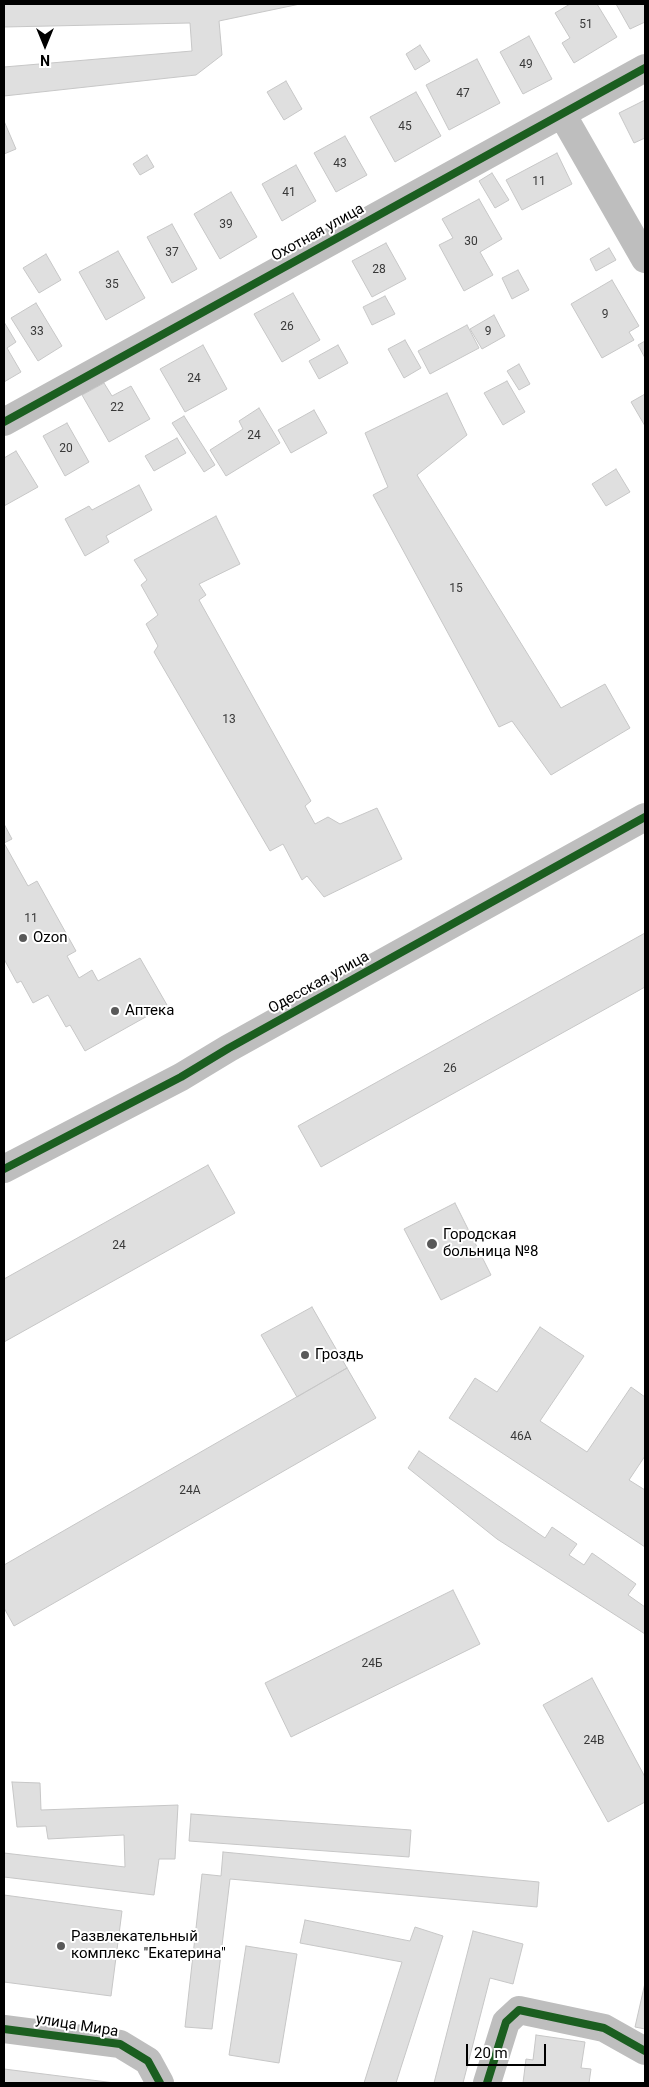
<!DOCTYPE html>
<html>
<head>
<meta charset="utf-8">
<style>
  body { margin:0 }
  #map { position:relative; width:649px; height:2087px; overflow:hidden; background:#fff; font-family:Roboto,sans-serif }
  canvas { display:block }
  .frame { position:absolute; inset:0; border:5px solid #000; pointer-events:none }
  .north { position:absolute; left:20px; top:20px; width:50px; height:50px; -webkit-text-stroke:4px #fff; paint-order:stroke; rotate:180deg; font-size:14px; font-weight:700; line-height:20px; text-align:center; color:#000 }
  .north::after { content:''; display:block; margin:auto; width:18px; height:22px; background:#000; clip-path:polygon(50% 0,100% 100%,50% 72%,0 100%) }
  .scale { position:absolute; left:466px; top:2044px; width:80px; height:22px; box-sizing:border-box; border:2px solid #000; border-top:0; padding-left:6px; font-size:15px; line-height:18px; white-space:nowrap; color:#000; -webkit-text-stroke:4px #fff; paint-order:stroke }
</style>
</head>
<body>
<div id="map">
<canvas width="649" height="2087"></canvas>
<div class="frame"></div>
<div class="north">N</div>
<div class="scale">20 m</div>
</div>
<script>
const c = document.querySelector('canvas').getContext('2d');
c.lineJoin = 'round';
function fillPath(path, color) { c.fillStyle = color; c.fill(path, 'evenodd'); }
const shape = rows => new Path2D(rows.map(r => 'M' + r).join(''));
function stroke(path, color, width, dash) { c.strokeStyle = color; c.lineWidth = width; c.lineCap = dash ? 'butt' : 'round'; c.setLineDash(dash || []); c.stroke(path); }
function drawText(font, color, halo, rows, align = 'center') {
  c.font = font + ' Roboto,sans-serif'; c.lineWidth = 4; c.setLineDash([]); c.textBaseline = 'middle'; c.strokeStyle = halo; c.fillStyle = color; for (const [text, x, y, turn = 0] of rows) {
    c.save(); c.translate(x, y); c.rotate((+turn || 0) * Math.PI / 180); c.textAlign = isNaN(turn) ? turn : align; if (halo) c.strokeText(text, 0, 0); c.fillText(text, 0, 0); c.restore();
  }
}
const building = shape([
  [4,4,300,4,219,21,222,55,196,75,4,96,4,67,192,51,190,23,4,27,4,4],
  [570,4,597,4,617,37,574,63,562,43,570,38,555,13,570,4],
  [616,4,645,4,645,22,630,29,616,4],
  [529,36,552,79,523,94,500,52,529,36],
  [420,45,430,61,415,70,406,54,420,45],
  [477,59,500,103,449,130,426,85,477,59],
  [286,81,302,109,284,120,267,92,286,81],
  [416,92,441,136,395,162,370,117,416,92],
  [645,100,645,138,634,143,619,113,645,100],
  [4,121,16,149,4,154,4,121],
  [345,136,367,175,336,192,314,153,345,136],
  [557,153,572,184,522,210,506,180,557,153],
  [147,155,154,167,140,175,133,164,147,155],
  [296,165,316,201,282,221,262,184,296,165],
  [492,173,509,200,495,208,479,181,492,173],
  [231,192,257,237,220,259,194,214,231,192],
  [479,199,502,239,480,252,493,275,464,291,439,245,453,238,442,219,479,199],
  [172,224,197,269,172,283,147,237,172,224],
  [386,243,406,279,372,297,352,261,386,243],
  [609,248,616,260,596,271,590,259,609,248],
  [118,251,145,298,106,320,79,272,118,251],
  [46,254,61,280,39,293,23,268,46,254],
  [518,270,529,290,512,299,502,278,518,270],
  [612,280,639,326,629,332,634,340,602,358,571,304,612,280],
  [293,293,320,340,282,362,254,314,293,293],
  [385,296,395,314,372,325,363,307,385,296],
  [36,303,62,346,38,361,11,318,36,303],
  [494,315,505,336,482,349,470,329,494,315],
  [4,322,16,342,7,348,21,372,4,382,4,322],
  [467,325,479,348,430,374,418,351,467,325],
  [405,340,421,368,404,378,388,349,405,340],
  [645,341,645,358,638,345,645,341],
  [203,345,227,389,185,412,160,369,203,345],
  [338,345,348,363,319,379,309,361,338,345],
  [519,364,530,384,519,390,507,371,519,364],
  [507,381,525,412,503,425,484,393,507,381],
  [104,383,112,396,131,386,150,419,109,442,82,395,104,383],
  [447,393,467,435,417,475,561,708,605,684,630,728,551,775,512,721,499,727,373,495,388,487,365,433,447,393],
  [645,394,645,426,631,402,645,394],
  [259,408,280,443,226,476,210,450,243,429,239,421,259,408],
  [314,410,327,433,291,453,278,430,314,410],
  [184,416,215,465,204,472,172,423,184,416],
  [67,423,89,462,65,476,43,436,67,423],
  [177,438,186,453,154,471,145,456,177,438],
  [16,451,38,487,4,506,4,458,16,451],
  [616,469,630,492,606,506,592,484,616,469],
  [139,485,152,510,106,536,109,542,85,556,65,519,89,506,92,510,139,485],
  [216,516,240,564,199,584,206,595,199,600,311,801,305,806,315,824,328,817,340,824,377,808,402,859,324,897,307,876,302,880,283,844,270,851,154,652,158,646,146,624,158,615,141,585,147,580,134,560,216,516],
  [4,824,12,839,4,843,28,886,37,881,76,951,67,956,79,978,92,970,98,981,140,958,167,1005,85,1051,70,1025,66,1027,48,995,33,1003,21,981,17,983,4,959,4,824],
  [645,933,645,987,321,1167,298,1126,645,933],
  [208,1165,235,1213,4,1342,4,1279,208,1165],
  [455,1203,491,1275,441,1300,404,1229,455,1203],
  [312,1307,347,1368,297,1397,261,1335,312,1307],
  [540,1327,584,1356,540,1421,587,1452,631,1387,645,1397,645,1456,629,1480,645,1490,645,1547,449,1418,475,1378,497,1392,540,1327],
  [347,1368,376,1418,14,1626,4,1608,4,1565,347,1368],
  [419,1451,545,1538,552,1527,577,1544,569,1555,584,1565,592,1553,636,1584,628,1595,645,1607,645,1634,497,1539,408,1468,419,1451],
  [453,1590,480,1644,291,1737,265,1683,453,1590],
  [592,1678,645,1777,645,1802,608,1822,543,1705,592,1678],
  [12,1782,40,1783,41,1810,178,1805,175,1859,159,1859,154,1895,4,1877,4,1853,125,1867,124,1835,48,1839,46,1826,17,1827,12,1782],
  [191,1814,411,1830,409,1857,189,1841,191,1814],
  [223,1852,539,1882,537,1907,230,1879,212,2029,185,2027,202,1874,221,1876,223,1852],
  [4,1895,122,1911,111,1996,4,1982,4,1895],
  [305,1920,410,1941,415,1927,443,1936,396,2083,364,2083,402,1962,300,1943,305,1920],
  [473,1931,523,1944,513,1984,490,1978,463,2083,434,2083,473,1931],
  [246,1946,297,1954,279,2063,229,2055,246,1946],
  [645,1983,645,2029,635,2027,645,1983],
  [536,2035,585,2042,581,2068,591,2069,589,2083,523,2083,526,2059,533,2060,536,2035],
  [4,2069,115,2083,4,2083,4,2069]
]);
const minor = shape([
  [562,114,645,259],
  [4,422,645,68],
  [4,1169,181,1077,229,1048,645,817],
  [4,2029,120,2044,148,2061,160,2083],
  [487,2083,506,2022,519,2010,604,2028,645,2051]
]);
const cycleway = shape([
  [4,422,645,68],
  [4,1169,181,1077,229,1048,645,817],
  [4,2029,120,2044,148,2061,160,2083],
  [487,2083,506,2022,519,2010,604,2028,645,2051]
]);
const markers = [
  [23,938,5,"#595959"],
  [115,1011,5,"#595959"],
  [432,1244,6,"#595959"],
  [305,1355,5,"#595959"],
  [61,1946,5,"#595959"]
];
const numberNames = [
  ["51",586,25],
  ["49",526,65],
  ["47",463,94],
  ["45",405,127],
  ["43",340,164],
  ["11",539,182],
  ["41",289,193],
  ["39",226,225],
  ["30",471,242],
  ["37",172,253],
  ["28",379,270],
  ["35",112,285],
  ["9",605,315],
  ["26",287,327],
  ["33",37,332],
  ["9",488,332],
  ["24",194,379],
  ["22",117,408],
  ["24",254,436],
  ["20",66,449],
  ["15",456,589],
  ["13",229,720],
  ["11",31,919],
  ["26",450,1069],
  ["24",119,1246],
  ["46А",521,1437],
  ["24А",190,1491],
  ["24Б",372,1664],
  ["24В",594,1741]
];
const streetNames = [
  ["Охотная улица",318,233,-29],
  ["Одесская улица",319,983,-29],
  ["улица Мира",77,2026,9]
];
const poiNames = [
  ["Ozon",33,938],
  ["Аптека",125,1011],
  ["Городская",443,1235],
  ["больница №8",443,1252],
  ["Гроздь",315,1355],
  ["Развлекательный",71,1937],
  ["комплекс \"Екатерина\"",71,1954]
];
fillPath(building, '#dfdfdf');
stroke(building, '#c7c7c7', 1);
stroke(minor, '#bebebe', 28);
stroke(cycleway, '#1b5e20', 8);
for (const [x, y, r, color] of markers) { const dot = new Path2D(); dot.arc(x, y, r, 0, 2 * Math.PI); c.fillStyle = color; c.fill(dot); stroke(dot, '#fff', 2); }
drawText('12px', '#383838', null, numberNames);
drawText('15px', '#000', '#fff', streetNames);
drawText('15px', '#000', '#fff', poiNames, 'left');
</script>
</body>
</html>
